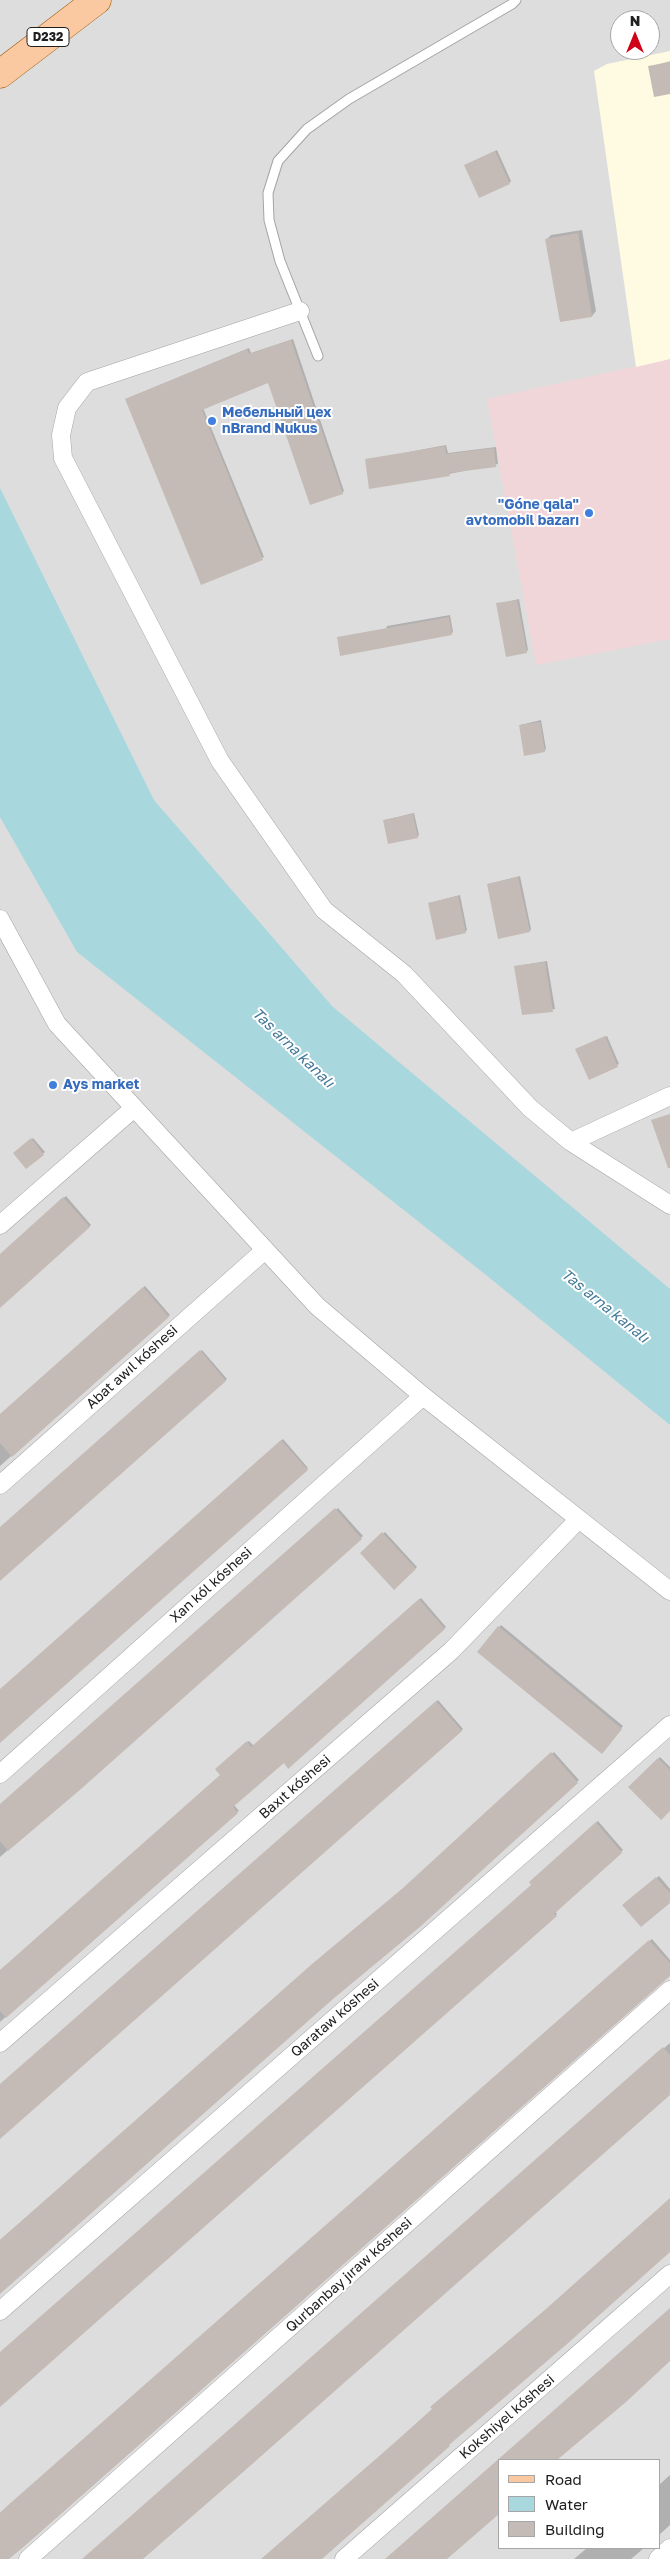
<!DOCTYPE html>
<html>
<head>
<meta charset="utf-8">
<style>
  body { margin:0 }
  #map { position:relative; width:670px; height:2559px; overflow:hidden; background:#f1ece7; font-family:"Golos Text",sans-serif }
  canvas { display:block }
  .legend { position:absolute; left:498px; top:2459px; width:162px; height:90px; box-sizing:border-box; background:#fff; border:1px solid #a6a6a6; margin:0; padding:6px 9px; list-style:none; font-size:15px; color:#202020 }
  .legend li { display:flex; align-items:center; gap:10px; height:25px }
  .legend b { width:25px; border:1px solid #a6a6a6 }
  .north { position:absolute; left:610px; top:10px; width:50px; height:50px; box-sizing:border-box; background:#fff; border:1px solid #a6a6a6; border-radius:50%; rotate:0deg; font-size:14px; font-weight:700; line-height:20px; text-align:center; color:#202020 }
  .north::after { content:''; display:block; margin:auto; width:18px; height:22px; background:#cf021a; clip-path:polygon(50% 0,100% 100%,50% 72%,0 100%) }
</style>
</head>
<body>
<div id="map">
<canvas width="670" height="2559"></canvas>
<ul class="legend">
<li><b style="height:6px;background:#fbc9a1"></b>Road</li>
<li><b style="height:14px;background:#a8d8de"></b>Water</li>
<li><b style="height:14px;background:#c5bbb6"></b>Building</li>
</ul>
<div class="north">N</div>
</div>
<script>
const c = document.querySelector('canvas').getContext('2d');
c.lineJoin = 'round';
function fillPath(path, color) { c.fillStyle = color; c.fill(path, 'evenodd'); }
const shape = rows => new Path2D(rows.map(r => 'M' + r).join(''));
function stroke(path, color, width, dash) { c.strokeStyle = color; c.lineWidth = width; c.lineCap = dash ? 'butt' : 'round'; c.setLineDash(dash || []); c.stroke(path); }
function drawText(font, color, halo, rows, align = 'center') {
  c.font = font + ' "Golos Text",sans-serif'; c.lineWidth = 4; c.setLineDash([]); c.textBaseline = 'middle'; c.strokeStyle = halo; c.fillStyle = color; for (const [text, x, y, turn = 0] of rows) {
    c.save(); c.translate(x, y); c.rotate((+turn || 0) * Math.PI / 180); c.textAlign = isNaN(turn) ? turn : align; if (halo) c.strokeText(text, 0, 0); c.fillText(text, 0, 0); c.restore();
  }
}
const residential = shape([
  [0,0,670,0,670,2559,0,2559],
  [620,20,650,20,650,50,620,50],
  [499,2460,659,2460,659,2548,499,2548]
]);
const commercial = shape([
  [670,359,670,639,536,665,487,399]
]);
const education = shape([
  [670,51,670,359,636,367,594,71,607,64]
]);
const water = shape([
  [0,488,154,800,332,1006,670,1289,670,1425,486,1275,77,952,0,817]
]);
const shadow = shape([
  [670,61,670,93,649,67],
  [497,150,511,181,509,183,465,165],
  [582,230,596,311,592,316,561,321,547,239,551,235],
  [293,339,344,491,342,493,269,382,203,408,264,557,202,583,126,399,249,348,251,353],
  [446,445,448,453,496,447,498,464,449,474,366,460],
  [519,599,528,650,526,652,497,604],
  [450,615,453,632,451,634,338,638,386,629,387,626],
  [541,720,546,749,544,751,520,725],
  [414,813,419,835,417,837,385,820],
  [520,876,531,929,530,931,488,884],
  [460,895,467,930,465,932,429,903],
  [547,961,555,1009,523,1014,516,966],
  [607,1036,619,1064,589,1078,579,1048],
  [33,1138,45,1152,26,1167,15,1153],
  [66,1196,91,1225,0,1305,0,1255],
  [145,1286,170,1315,0,1466,0,1415],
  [202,1350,227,1379,0,1579,0,1528],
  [283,1439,308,1468,0,1741,0,1690],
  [338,1508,363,1536,0,1857,0,1806],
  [385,1532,417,1567,394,1588,362,1553],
  [421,1598,446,1627,288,1767,284,1761,234,1805,239,1811,237,1812,0,2022,0,1971,222,1775,219,1767,249,1741,254,1746],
  [501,1625,623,1726,604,1751,479,1651],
  [438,1700,463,1729,0,2137,0,2085],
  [554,1752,579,1780,420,1925,332,1998,0,2292,0,2240,406,1886],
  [660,1757,670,1767,670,1809,630,1787],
  [598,1821,623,1850,555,1911,557,1914,0,2404,0,2353,533,1885,532,1881],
  [659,1876,670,1889,670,1901,624,1905],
  [652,1939,670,1960,670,1974,6,2559,0,2559,0,2513],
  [670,2043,670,2092,142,2559,83,2559],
  [670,2310,670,2360,556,2460,500,2460],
  [670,2475,670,2525,659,2535,659,2485],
  [587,2548,644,2548,631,2559,574,2559]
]);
const building = shape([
  [670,62,670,94,654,97,648,66],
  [495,151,510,184,479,198,464,165],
  [578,233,592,317,560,322,545,239],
  [291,340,343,494,310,505,268,383,202,410,263,560,201,585,125,399,247,349,249,354],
  [445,446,446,454,494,448,496,467,449,473,450,476,369,489,365,459],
  [517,600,527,653,506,657,496,603],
  [449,617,452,635,340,656,337,637],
  [540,722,545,752,524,756,519,725],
  [413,814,418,838,388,844,383,820],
  [518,877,530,932,498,939,487,884],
  [458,896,466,933,436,940,428,903],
  [545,962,553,1012,522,1015,514,966],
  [605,1036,618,1067,589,1080,575,1049],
  [670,1114,670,1168,668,1168,651,1120],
  [31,1138,44,1155,26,1169,13,1153],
  [63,1197,90,1227,0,1308,0,1254],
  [143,1287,169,1317,12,1457,0,1443,0,1414],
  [200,1350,226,1381,0,1581,0,1527],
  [281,1440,308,1470,0,1743,0,1689],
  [335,1508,362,1539,81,1789,8,1851,0,1841,0,1804],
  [382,1532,416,1569,394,1590,360,1553],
  [419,1599,445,1629,288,1769,284,1763,233,1807,238,1813,6,2018,0,2011,0,1970,220,1775,215,1769,247,1741,251,1747],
  [498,1626,622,1729,602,1754,477,1652],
  [436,1701,462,1731,0,2139,0,2084],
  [551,1752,578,1783,421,1926,333,1999,0,2294,0,2240,312,1964,403,1888],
  [658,1758,670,1770,670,1811,661,1820,628,1787],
  [596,1822,622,1853,554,1914,557,1916,0,2407,0,2352,531,1885,529,1882],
  [656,1877,670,1893,670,1903,641,1927,622,1905],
  [649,1940,670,1963,670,1976,27,2544,9,2559,0,2559,0,2513,6,2507],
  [663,2047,670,2055,670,2095,242,2473,143,2559,82,2559],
  [670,2198,670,2252,567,2344,449,2445,450,2446,322,2559,261,2559,393,2444,432,2409,430,2407,546,2309],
  [670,2308,670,2361,626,2402,557,2460,499,2460,499,2514,447,2559,385,2559]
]);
const lane = shape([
  [318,356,280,261,269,220,268,193,278,161,307,129,349,99,512,4,516,0]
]);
const street = shape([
  [300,311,87,382,67,408,61,435,63,458,220,761,324,910,404,974,530,1108,571,1142,670,1205],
  [0,919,57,1024,317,1306,423,1396,670,1591],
  [571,1142,670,1096],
  [0,1225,134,1108],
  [0,1485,265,1250],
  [0,1774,423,1396],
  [0,2043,451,1651,579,1519],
  [0,2311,670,1725],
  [28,2559,670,1990],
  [344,2559,670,2274],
  [658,2559,670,2548]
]);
const primary = shape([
  [0,74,97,0]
]);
const markers = [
  [212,421,5,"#3f7fe0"],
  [589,513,5,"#3f7fe0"],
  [53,1085,5,"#3f7fe0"]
];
const shields = [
  [48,37,42]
];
const shieldNames = [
  ["D232",48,37]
];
const shopNames = [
  ["Мебельный цех",222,413],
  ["nBrand Nukus",222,429],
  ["\"Góne qala\"",579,505,"right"],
  ["avtomobil bazarı",579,521,"right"],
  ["Ays market",63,1085]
];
const streetNames = [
  ["Abat awıl kóshesi",132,1367,-42],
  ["Xan kól kóshesi",211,1585,-42],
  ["Baxıt kóshesi",295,1787,-41],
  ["Qarataw kóshesi",335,2018,-41],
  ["Qurbanbay jıraw kóshesi",349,2275,-42],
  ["Kokshiyel kóshesi",507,2417,-41]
];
const waterNames = [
  ["Tas arna kanalı",293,1048,44],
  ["Tas arna kanalı",605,1306,39]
];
fillPath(residential, '#dedddd');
fillPath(commercial, '#f1d6d9');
fillPath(education, '#fffbe2');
fillPath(water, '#a8d8de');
fillPath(shadow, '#0003');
fillPath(building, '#c5bbb6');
stroke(lane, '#a4a4a4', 11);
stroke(street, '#a4a4a4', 19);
stroke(primary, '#9b5601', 29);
stroke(lane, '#fff', 9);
stroke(street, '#fff', 18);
stroke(primary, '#fbc9a1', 28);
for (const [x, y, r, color] of markers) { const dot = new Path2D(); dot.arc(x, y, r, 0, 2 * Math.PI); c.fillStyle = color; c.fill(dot); stroke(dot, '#fff', 2); }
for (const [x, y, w] of shields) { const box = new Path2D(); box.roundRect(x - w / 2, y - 9.5, w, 19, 4); c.fillStyle = '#fff'; c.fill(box); stroke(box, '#202020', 1); }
drawText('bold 12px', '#202020', null, shieldNames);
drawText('bold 14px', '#366cbe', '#fff', shopNames, 'left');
drawText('14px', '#202020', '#fff', streetNames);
drawText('italic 15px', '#437898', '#fff', waterNames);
</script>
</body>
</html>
